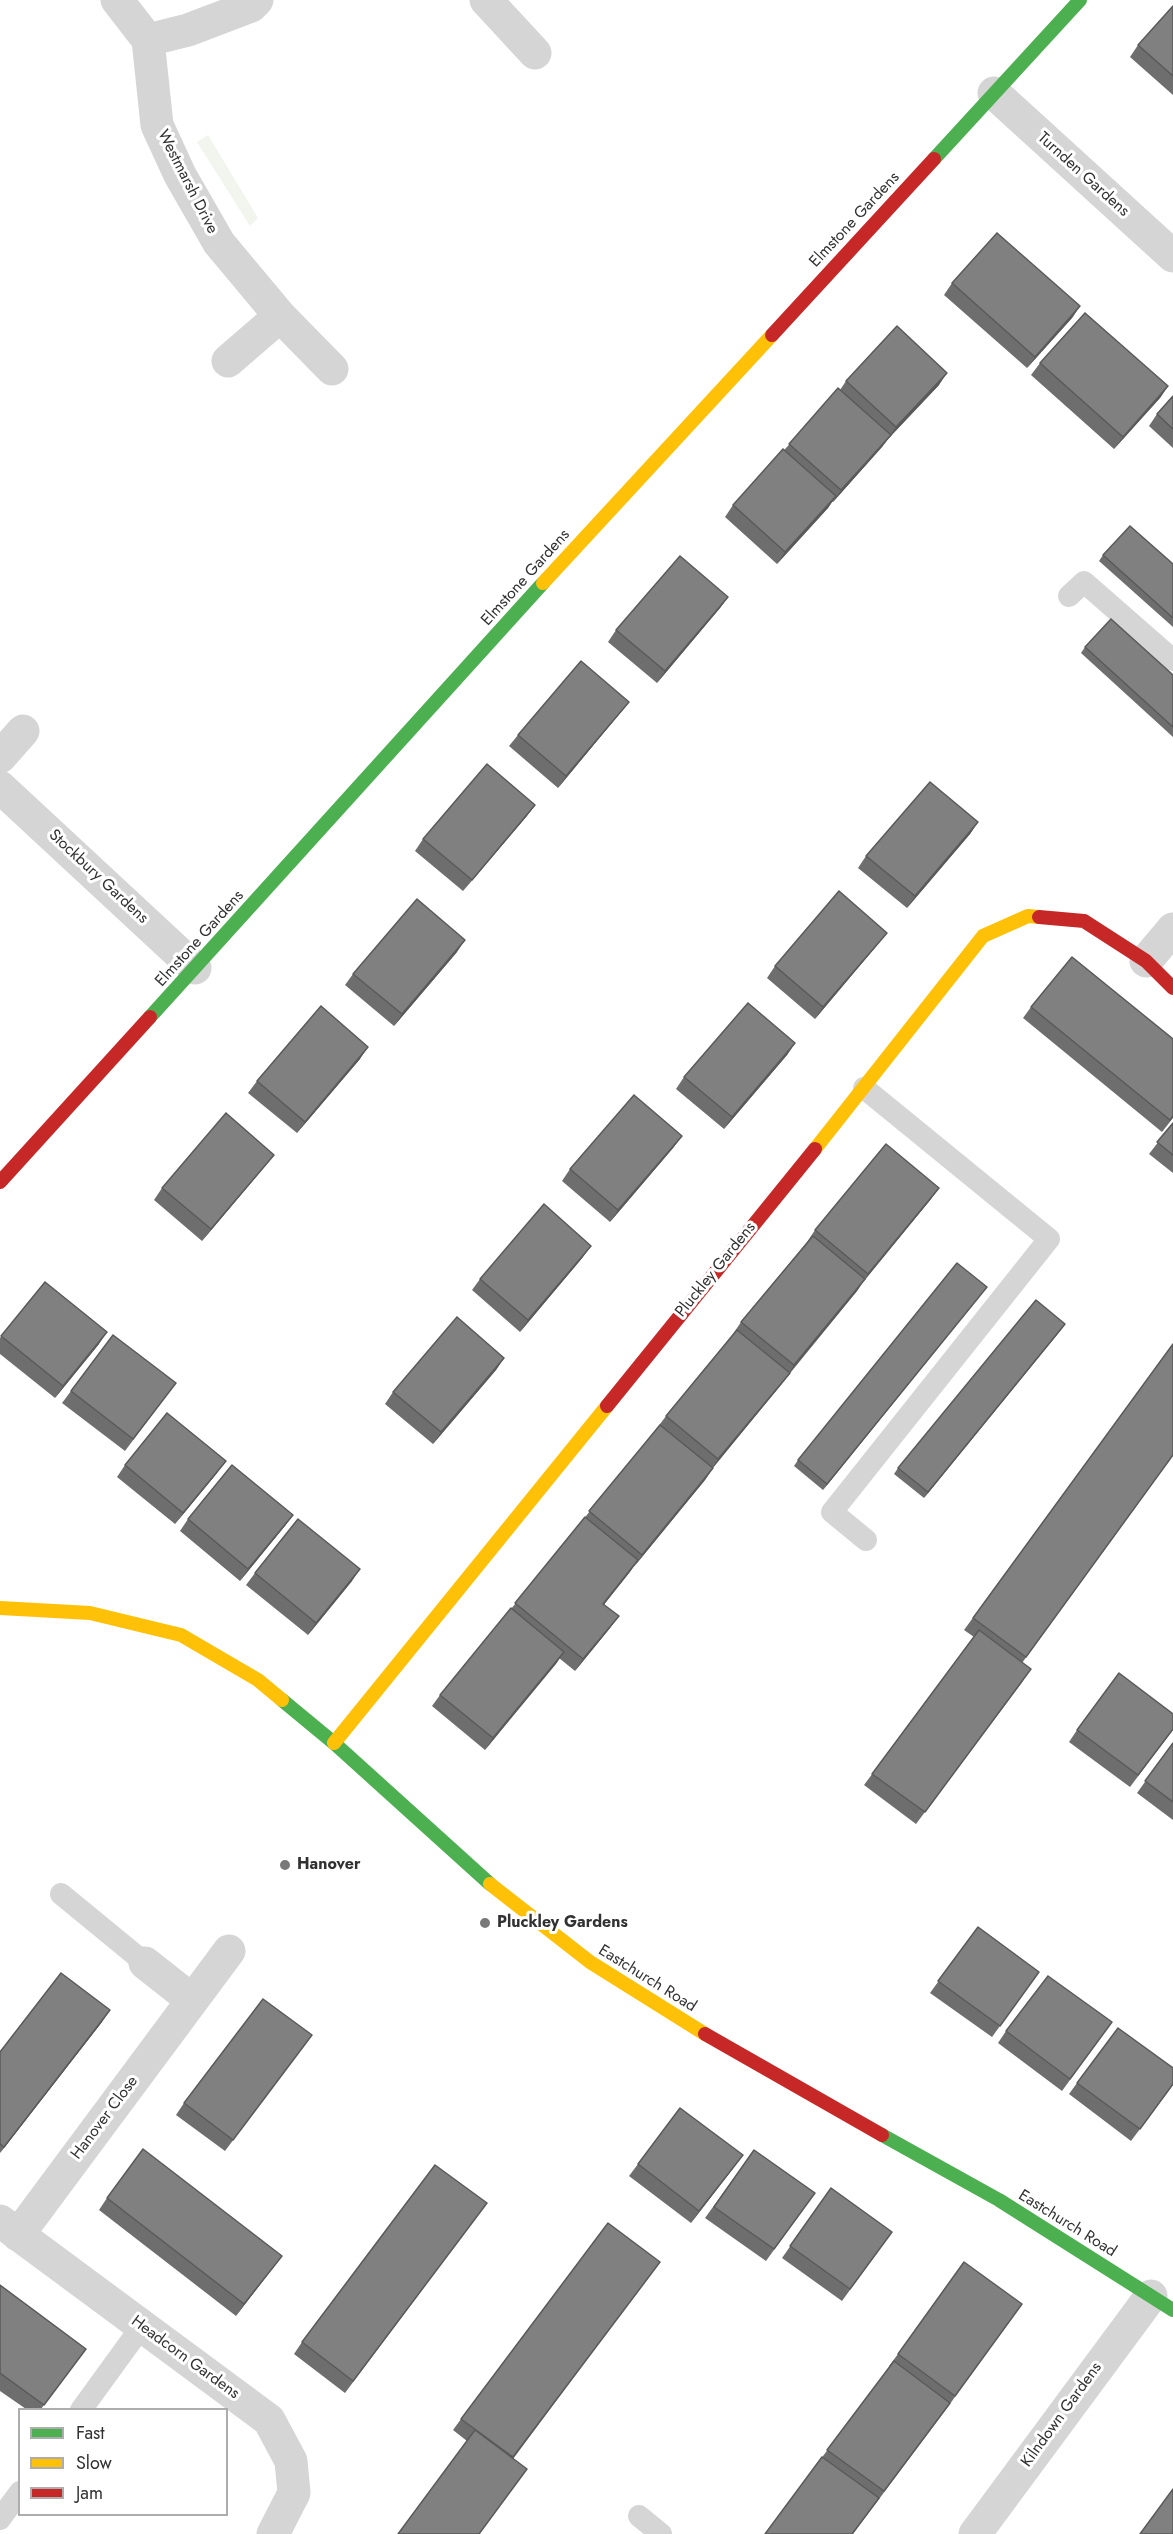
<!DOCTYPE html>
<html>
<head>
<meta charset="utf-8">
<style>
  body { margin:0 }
  #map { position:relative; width:1173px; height:2534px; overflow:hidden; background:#fff; font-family:Jost,sans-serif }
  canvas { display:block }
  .legend { position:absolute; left:18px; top:2408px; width:210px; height:108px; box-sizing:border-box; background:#fff; border:2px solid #adadad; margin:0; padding:8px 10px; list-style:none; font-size:18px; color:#313131 }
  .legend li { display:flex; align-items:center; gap:12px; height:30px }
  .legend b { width:30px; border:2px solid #adadad }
</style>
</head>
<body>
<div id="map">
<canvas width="1173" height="2534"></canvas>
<ul class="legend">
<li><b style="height:8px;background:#4caf50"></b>Fast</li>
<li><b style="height:8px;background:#ffc107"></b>Slow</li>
<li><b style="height:8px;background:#c62828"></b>Jam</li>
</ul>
</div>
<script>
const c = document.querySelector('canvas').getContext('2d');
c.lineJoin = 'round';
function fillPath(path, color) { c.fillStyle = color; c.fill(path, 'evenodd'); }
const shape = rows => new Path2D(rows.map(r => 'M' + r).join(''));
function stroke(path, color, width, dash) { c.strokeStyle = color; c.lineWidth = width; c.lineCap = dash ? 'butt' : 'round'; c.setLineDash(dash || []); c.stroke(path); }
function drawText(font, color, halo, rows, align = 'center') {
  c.font = font + ' Jost,sans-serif'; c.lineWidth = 6; c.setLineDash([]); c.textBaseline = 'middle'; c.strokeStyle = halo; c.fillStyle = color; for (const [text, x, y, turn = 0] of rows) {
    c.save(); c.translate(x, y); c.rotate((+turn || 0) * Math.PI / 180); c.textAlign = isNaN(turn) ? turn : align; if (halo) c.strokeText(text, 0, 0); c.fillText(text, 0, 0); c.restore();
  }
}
const green = shape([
  [208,135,258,218,250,226,197,142]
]);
const lane = shape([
  [1069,596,1084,582,1173,660],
  [864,1088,1049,1239,832,1512,866,1540],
  [61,1894,145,1963],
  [81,2410,142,2326],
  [639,2516,661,2534],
  [0,2519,20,2492]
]);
const street = shape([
  [117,0,148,40,157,125,180,175,219,243,280,316,332,369],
  [486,0,535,53],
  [148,40,188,30,251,6,257,0],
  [994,93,1173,256],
  [228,361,280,316],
  [0,757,23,731],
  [0,787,195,968],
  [1146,961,1173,929],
  [145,1963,192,2000],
  [0,2221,269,2420,291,2461,294,2493,273,2534],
  [18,2235,229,1951],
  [975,2534,1151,2296]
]);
const fast = shape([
  [934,159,1080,0],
  [150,1017,543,583],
  [282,1700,334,1743,490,1884],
  [882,2135,999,2200,1173,2310]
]);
const slow = shape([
  [543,583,772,335],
  [815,1149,983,936,1028,916,1039,917],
  [0,1608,90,1613,181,1635,258,1680,282,1700],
  [334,1743,607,1406],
  [490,1884,590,1962,705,2034]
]);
const jam = shape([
  [772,335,934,159],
  [1039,917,1084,921,1146,961,1173,988],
  [0,1182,150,1017],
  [607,1406,815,1149],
  [705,2034,882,2135]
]);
const wall = shape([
  [1173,6,1173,95,1130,57,1138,45],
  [952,283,1080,306,1072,318,1027,368,944,295],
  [1040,363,1168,386,1160,398,1114,449,1031,375],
  [846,381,939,385,888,439,882,447,833,502,832,502,828,508,777,564,725,517,733,505,840,390],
  [1173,396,1173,448,1149,426,1157,414],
  [1103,555,1173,564,1173,627,1099,561],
  [728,597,720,608,657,683,608,642,616,630],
  [1085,647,1173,675,1173,737,1081,653],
  [629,702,620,713,558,788,509,746,518,735],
  [535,805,526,817,463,891,415,851,423,839],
  [978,822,970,834,907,908,858,868,866,856],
  [878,944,815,1019,767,978,775,966],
  [457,952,394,1026,345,985,353,974],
  [1031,1007,1173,1039,1173,1118,1162,1132,1023,1018],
  [795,1043,787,1055,724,1129,676,1089,684,1077],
  [360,1059,297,1133,248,1093,257,1081],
  [1173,1123,1173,1173,1149,1154],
  [682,1136,673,1148,610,1222,562,1181,570,1169],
  [265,1166,202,1241,154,1200,162,1188],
  [931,1199,865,1279,857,1291,713,1468,705,1480,634,1566,604,1604,610,1628,575,1671,559,1658,485,1750,432,1706,440,1695,511,1609,657,1428,666,1416,733,1334,741,1322,807,1242,815,1230],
  [583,1257,520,1332,472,1290,480,1279],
  [45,1282,99,1344,55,1398,0,1354,0,1338],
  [982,1293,823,1490,794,1466,798,1460],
  [1065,1324,924,1498,894,1474,898,1468],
  [1173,1344,1173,1455,1022,1663,1023,1681,916,1824,864,1785,974,1637,964,1630],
  [504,1358,496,1370,433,1444,385,1404,393,1392],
  [71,1391,167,1395,125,1451,62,1403],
  [125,1465,217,1473,175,1524,117,1477],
  [293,1515,284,1527,240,1581,180,1531,188,1519],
  [255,1573,352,1581,308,1635,246,1585],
  [1077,1730,1173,1730,1130,1787,1069,1742],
  [1173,1743,1173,1820,1137,1793],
  [978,1927,1039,1972,992,2037,930,1993],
  [102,2022,0,2153,0,2052],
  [1112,2022,1062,2091,998,2043,1006,2031],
  [312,2035,225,2151,176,2115,184,2103],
  [1077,2083,1173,2085,1131,2141,1069,2094],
  [754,2150,815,2193,766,2261,705,2218],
  [638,2164,734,2167,691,2223,629,2176],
  [831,2188,892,2232,842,2301,782,2258],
  [107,2198,282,2256,236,2316,99,2210],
  [478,2215,345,2393,294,2354,302,2342],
  [651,2273,513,2459,467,2441,453,2430,461,2419],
  [0,2285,86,2349,41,2409,26,2409,0,2391],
  [1022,2304,947,2408,853,2534,765,2534,890,2366,889,2366,898,2354]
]);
const shadedWall = shape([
  [1080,306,1072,318,1027,368,1035,357],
  [947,373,939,385,888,439,882,447,833,502,841,490,890,435,896,427],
  [1168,386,1160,398,1114,449,1123,437],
  [836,496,828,508,777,564,785,552],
  [728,597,720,608,657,683,665,671],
  [629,702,620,713,558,788,566,776],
  [535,805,526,817,463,891,472,880],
  [978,822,970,834,907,908,915,896],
  [887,933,878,944,815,1019,823,1007],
  [465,940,457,952,394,1026,402,1014],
  [795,1043,787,1055,724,1129,732,1117],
  [368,1047,360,1059,297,1133,305,1122],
  [682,1136,673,1148,610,1222,618,1210],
  [274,1155,265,1166,202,1241,211,1229],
  [939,1188,931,1199,860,1286,868,1274],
  [591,1246,583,1257,520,1332,528,1320],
  [865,1279,857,1291,786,1377,794,1365],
  [987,1287,982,1293,823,1490,827,1484],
  [1065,1324,1061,1330,924,1498,928,1492],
  [107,1332,99,1344,55,1398,63,1386],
  [504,1358,496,1370,433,1444,441,1432],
  [790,1373,781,1385,710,1471,718,1459],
  [226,1461,217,1473,175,1524,183,1513],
  [713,1468,705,1480,634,1567,642,1555],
  [293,1515,284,1527,240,1581,248,1569],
  [638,1560,630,1572,595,1616,603,1604],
  [360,1569,352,1581,308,1635,316,1623],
  [619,1616,610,1628,575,1671,583,1659],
  [564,1652,556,1664,485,1750,493,1738],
  [110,2010,102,2022,0,2153,4,2147],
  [743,2155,734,2167,691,2223,699,2211],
  [282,2256,273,2267,236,2316,244,2304]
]);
const building = shape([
  [1173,6,1173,76,1138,45,1173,6],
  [997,233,1080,306,1035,357,952,283,997,233],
  [1085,313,1168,386,1123,437,1040,363,1085,313],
  [897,326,947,373,896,427,846,381,897,326],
  [838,388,891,435,841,490,789,444,838,388],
  [1173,396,1173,429,1157,414,1173,396],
  [783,449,836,496,785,552,733,505,783,449],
  [1130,526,1173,564,1173,618,1103,555,1130,526],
  [680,556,728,597,665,671,616,630,680,556],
  [1111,619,1173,675,1173,727,1085,647,1111,619],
  [581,661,629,702,566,776,518,735,581,661],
  [487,764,535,805,472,880,423,839,487,764],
  [930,782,978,822,915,896,866,856,930,782],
  [839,891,887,933,823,1007,775,966,839,891],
  [417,899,465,940,402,1014,353,974,417,899],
  [1072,957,1173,1039,1173,1116,1170,1120,1031,1007,1072,957],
  [748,1003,795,1043,732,1117,684,1077,748,1003],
  [321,1006,368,1047,305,1122,257,1081,321,1006],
  [634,1095,682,1136,618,1210,570,1169,634,1095],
  [226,1113,274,1155,211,1229,162,1188,226,1113],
  [1173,1123,1173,1155,1157,1142,1173,1123],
  [886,1144,939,1188,868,1274,815,1230,886,1144],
  [544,1204,591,1246,528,1320,480,1279,544,1204],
  [813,1236,865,1279,794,1365,741,1322,813,1236],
  [957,1263,987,1287,827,1484,798,1460,957,1263],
  [45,1282,107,1332,63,1386,1,1336,45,1282],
  [1036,1300,1065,1324,928,1492,898,1468,1036,1300],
  [457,1317,504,1358,441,1432,393,1392,457,1317],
  [737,1330,790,1373,718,1459,666,1416,737,1330],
  [113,1335,176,1383,133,1439,71,1391,113,1335],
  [1173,1344,1173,1455,1026,1657,973,1618,1173,1344],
  [167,1413,226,1461,183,1513,125,1465,167,1413],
  [660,1425,713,1468,642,1555,589,1511,660,1425],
  [232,1465,293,1515,248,1569,188,1519,232,1465],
  [585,1517,638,1560,603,1604,619,1616,583,1659,515,1603,585,1517],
  [298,1519,360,1569,316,1623,255,1573,298,1519],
  [511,1608,564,1652,493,1738,440,1695,511,1608],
  [979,1630,1031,1669,925,1812,872,1774,979,1630],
  [1119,1673,1173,1714,1173,1729,1138,1775,1077,1730,1119,1673],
  [1173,1743,1173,1802,1145,1781,1173,1743],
  [978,1927,1039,1972,1000,2026,938,1981,978,1927],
  [61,1973,110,2010,4,2147,0,2144,0,2052,61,1973],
  [1048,1976,1112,2022,1070,2079,1006,2031,1048,1976],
  [263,1999,312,2035,233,2140,184,2103,263,1999],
  [1118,2028,1173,2068,1173,2084,1140,2129,1077,2083,1118,2028],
  [680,2108,743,2155,699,2211,638,2164,680,2108],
  [143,2149,282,2256,244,2304,107,2198,143,2149],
  [754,2150,815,2193,774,2249,714,2207,754,2150],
  [435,2165,487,2203,353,2381,302,2342,435,2165],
  [831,2188,892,2232,850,2289,790,2246,831,2188],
  [608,2223,660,2262,513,2457,461,2419,608,2223],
  [964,2262,1022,2304,955,2396,898,2354,964,2262],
  [0,2285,86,2349,44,2405,0,2373,0,2285],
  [894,2361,950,2403,884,2491,827,2450,894,2361],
  [475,2430,527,2469,479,2534,398,2534,475,2430],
  [822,2457,879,2498,852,2534,765,2534,822,2457],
  [1173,2489,1173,2534,1140,2534,1173,2489]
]);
const markers = [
  [285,1865,6,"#797979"],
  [485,1923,6,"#797979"]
];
const streetNames = [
  ["Turnden Gardens",1083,175,42],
  ["Westmarsh Drive",187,182,63],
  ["Elmstone Gardens",855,220,-47],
  ["Elmstone Gardens",526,578,-48],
  ["Stockbury Gardens",98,877,43],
  ["Elmstone Gardens",200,939,-48],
  ["Pluckley Gardens",716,1270,-51],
  ["Eastchurch Road",647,1979,32],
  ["Hanover Close",105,2118,-53],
  ["Eastchurch Road",1067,2224,32],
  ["Headcorn Gardens",185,2358,36],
  ["Kilndown Gardens",1062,2415,-54]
];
const poiNames = [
  ["Hanover",297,1865],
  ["Pluckley Gardens",497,1923]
];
fillPath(green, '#f1f5ee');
stroke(lane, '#d5d5d5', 22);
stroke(street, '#d5d5d5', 33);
stroke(fast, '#4caf50', 14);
stroke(slow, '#ffc107', 14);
stroke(jam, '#c62828', 14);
fillPath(wall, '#6e6e6e');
fillPath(shadedWall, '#5a5a5a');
fillPath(building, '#808080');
stroke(building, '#5a5a5a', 1.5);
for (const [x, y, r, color] of markers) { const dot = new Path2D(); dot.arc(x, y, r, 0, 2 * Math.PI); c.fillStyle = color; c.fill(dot); stroke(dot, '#fff', 2); }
drawText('16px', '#313131', '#fff', streetNames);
drawText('bold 16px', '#313131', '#fff', poiNames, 'left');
</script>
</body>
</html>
